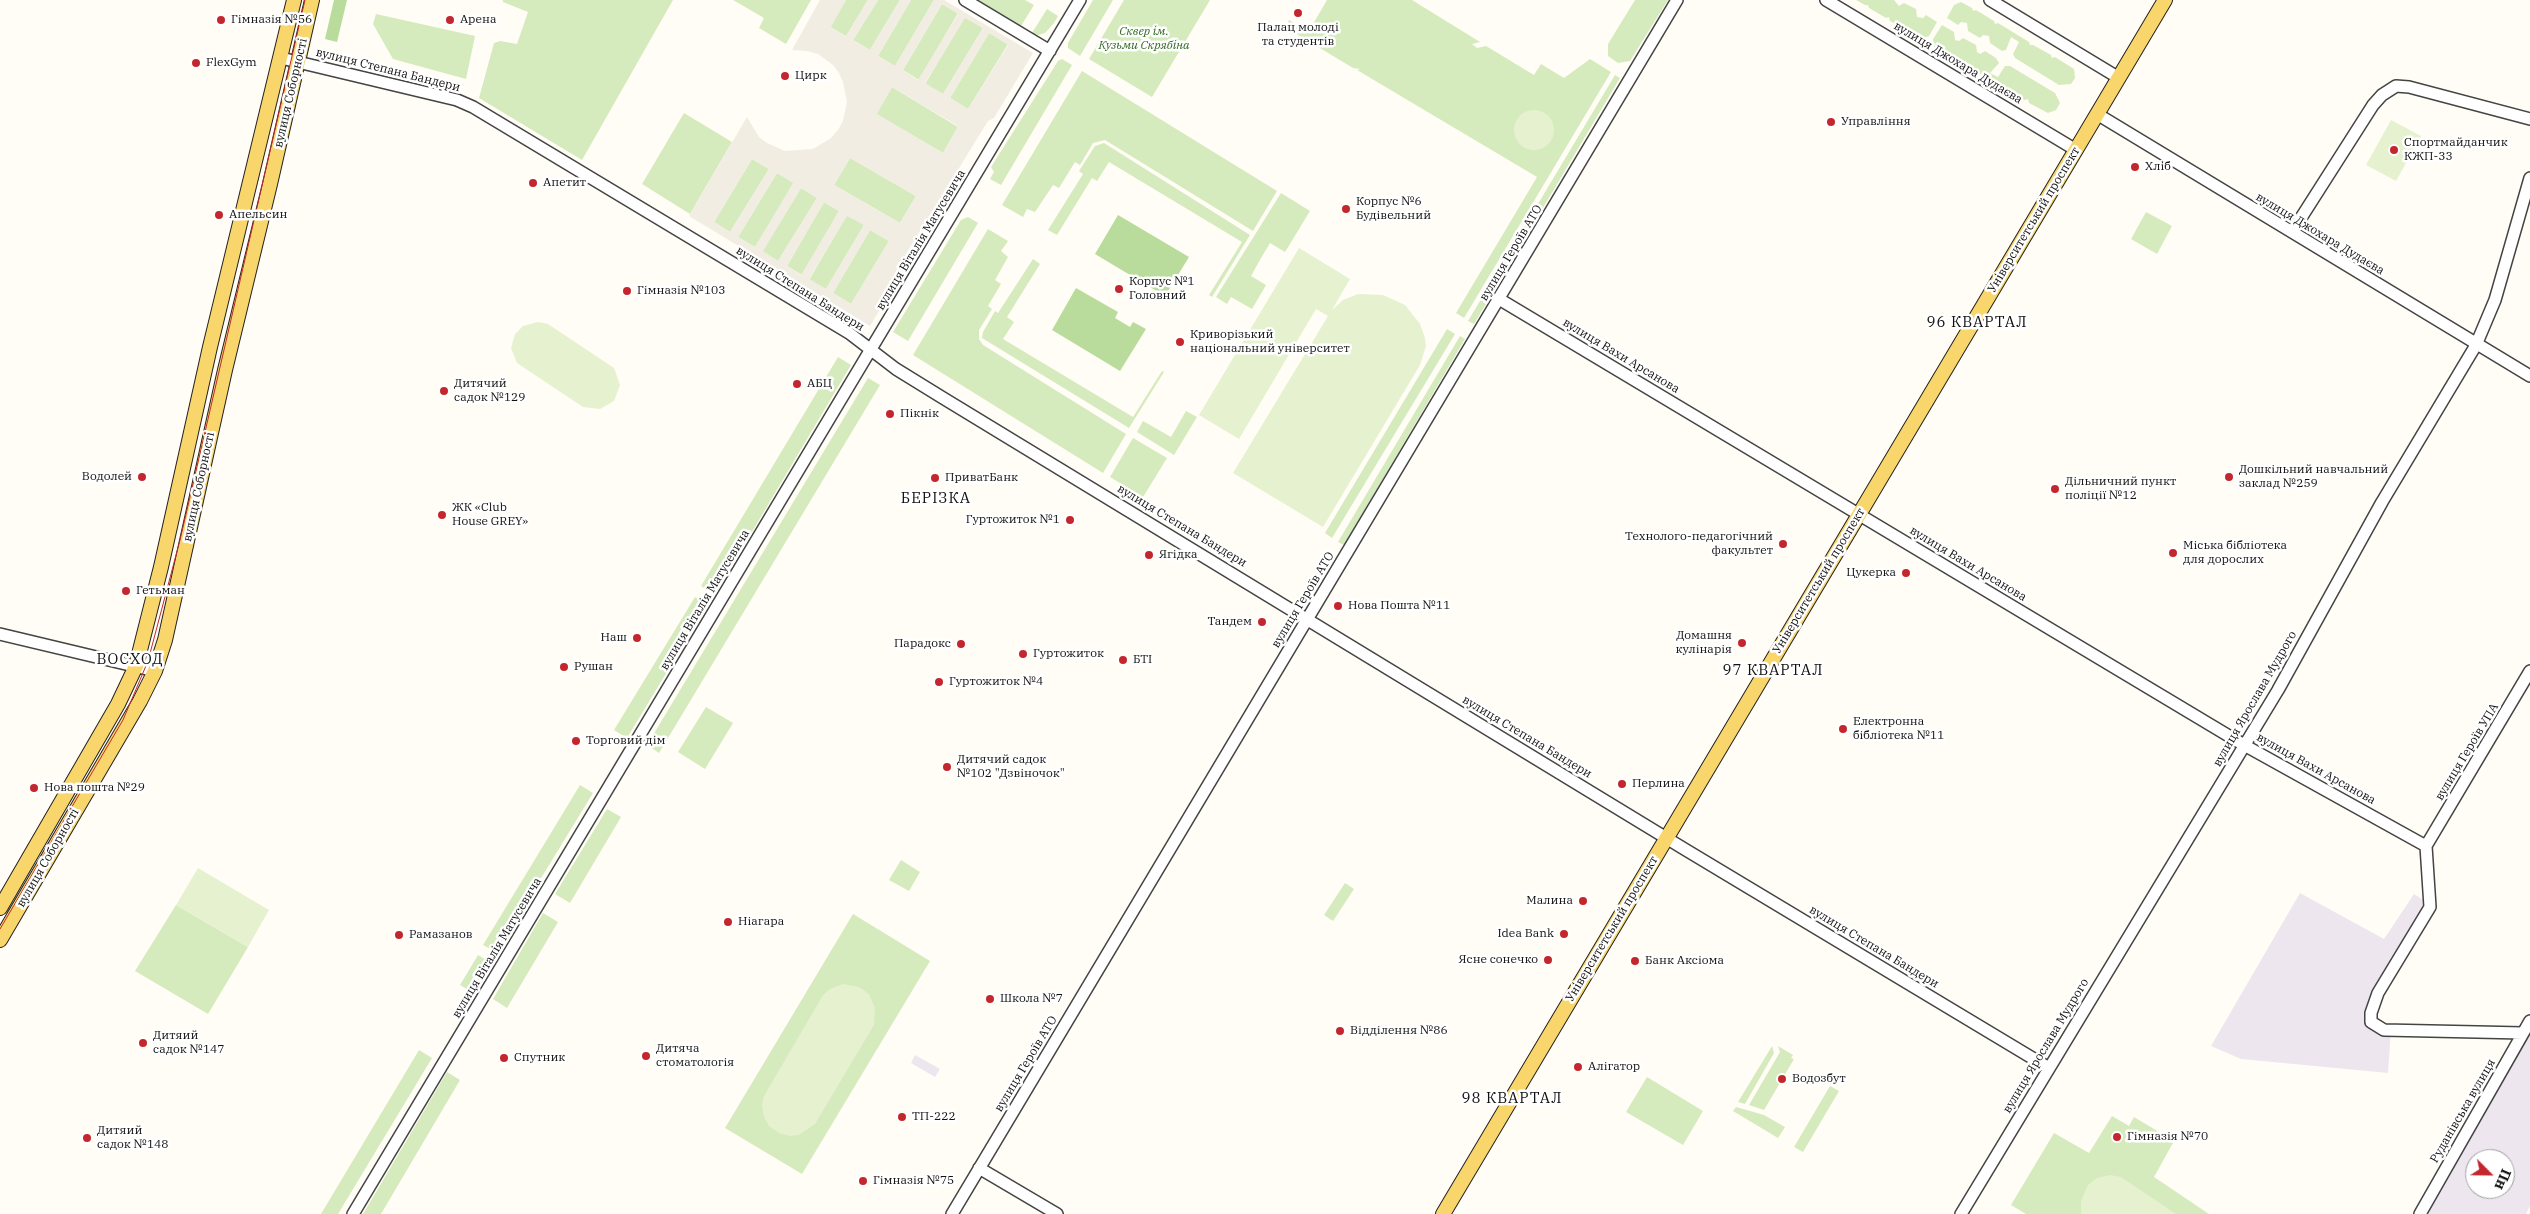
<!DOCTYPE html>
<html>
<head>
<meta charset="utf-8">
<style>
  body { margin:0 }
  #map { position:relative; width:2530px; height:1214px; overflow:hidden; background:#fffdf5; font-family:"IBM Plex Serif",serif }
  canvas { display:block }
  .north { position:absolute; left:2465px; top:1149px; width:50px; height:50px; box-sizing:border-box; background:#fff; border:1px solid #a0a0a0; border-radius:50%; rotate:113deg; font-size:14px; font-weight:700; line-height:20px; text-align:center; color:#111 }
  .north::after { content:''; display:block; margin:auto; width:18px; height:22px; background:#c4262e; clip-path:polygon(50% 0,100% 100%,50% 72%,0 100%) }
</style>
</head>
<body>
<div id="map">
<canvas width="2530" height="1214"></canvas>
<div class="north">Пн</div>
</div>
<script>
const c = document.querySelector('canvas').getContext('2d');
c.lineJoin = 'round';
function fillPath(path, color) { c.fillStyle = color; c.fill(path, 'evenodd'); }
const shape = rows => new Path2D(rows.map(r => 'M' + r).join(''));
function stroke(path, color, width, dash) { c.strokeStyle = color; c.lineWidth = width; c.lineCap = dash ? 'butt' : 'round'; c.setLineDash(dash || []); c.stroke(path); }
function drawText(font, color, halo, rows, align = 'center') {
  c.font = font + ' "IBM Plex Serif",serif'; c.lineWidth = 5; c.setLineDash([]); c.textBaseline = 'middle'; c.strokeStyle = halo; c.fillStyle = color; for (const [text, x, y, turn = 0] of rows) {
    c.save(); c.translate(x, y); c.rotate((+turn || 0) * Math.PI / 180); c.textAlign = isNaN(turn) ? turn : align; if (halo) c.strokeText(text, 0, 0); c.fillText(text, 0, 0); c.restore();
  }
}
const industrial = shape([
  [2300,893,2384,939,2414,894,2434,907,2369,1018,2391,1030,2388,1073,2241,1059,2211,1046],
  [2530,1024,2530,1206,2526,1214,2422,1214],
  [2475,1159,2505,1159,2505,1189,2475,1189],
  [915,1055,940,1069,935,1077,911,1063]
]);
const green = shape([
  [503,0,673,0,582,160,479,98,494,43,500,41,517,44,528,12,503,2],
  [733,0,811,0,786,44,759,28,764,18],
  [846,0,868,0,846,36,830,27],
  [878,0,900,0,870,50,853,40],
  [911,0,934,0,895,66,878,56],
  [978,0,1025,0,1034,5,1021,26],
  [1093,0,1113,0,1080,56,1068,48,1068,43],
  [1124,0,1210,0,1152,97,1089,59],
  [1327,0,1412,0,1480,42,1472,44,1477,48,1486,46,1534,75,1541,64,1564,78,1590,59,1611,72,1464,318,1456,313,1537,177,1357,70,1361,69,1353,68,1285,27,1289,20,1309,31],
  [1635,0,1668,0,1630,61,1618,63,1608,56,1608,44],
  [1856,0,1894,0,1899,6,1904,3,1916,9,1917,17,1923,18,1926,15,1937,22,1929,36,1921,39,1912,33,1911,30,1907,31,1890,21,1889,17,1886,18,1869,8,1868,5,1865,5],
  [1961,2,1972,8,1973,11,1976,10,1994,21,1995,24,1998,23,2029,42,2030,45,2033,45,2051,55,2052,58,2055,57,2074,69,2075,78,2071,84,2059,85,2015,58,2013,54,2019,42,2011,37,2006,50,2002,51,1990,43,1989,36,1983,35,1980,38,1968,31,1967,23,1961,22,1958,25,1947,18,1954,5],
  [942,4,958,13,919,80,903,70],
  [1047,9,1058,16,1054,23,1045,33,1038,35,1032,33],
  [376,14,475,36,466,79,393,59,373,24],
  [965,17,983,28,943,94,925,84],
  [1942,25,1954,32,1955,40,1959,41,1963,38,1976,45,1977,52,1980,54,1985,51,1996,58,1999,63,1990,73,1998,77,2005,66,2010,66,2055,93,2060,103,2056,110,2048,113,2029,103,2028,99,2024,100,2007,90,2006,87,2003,88,1972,69,1971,66,1968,66,1950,56,1949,53,1946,54,1934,47,1933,39],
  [989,33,1008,44,968,109,950,98],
  [1062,59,1072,65,1001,185,990,179,994,172,991,167,1058,61],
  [1082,71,1277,191,1253,231,1105,140,1093,143,1080,165,1075,162,1059,188,1053,185,1035,212,1027,209,1023,217,1002,205],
  [1615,75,1620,78,1474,324,1468,321],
  [892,87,958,127,943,153,876,114],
  [684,113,732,142,690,214,642,184],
  [1104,143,1250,235,1212,297,1209,295,1242,242,1109,162,1097,181,1092,178,1057,235,1048,230,1083,174,1079,171,1095,146],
  [850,158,916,196,900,223,834,185],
  [752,159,769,169,730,232,714,222],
  [777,173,794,183,755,247,738,237],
  [801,188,817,198,778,261,762,252],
  [1281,193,1310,211,1285,252,1270,243,1261,258,1251,276,1266,285,1252,309,1231,297,1227,304,1216,297],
  [824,202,839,211,802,275,787,266],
  [2146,212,2172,226,2157,254,2131,239],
  [847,215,864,225,826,289,809,280],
  [968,217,978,223,908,341,893,332,961,220],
  [988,229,1008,241,1001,251,1008,257,995,280,1001,284,988,306,992,309,979,330,979,339,983,345,1126,434,1103,473,913,355],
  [870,230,889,241,851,304,833,293],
  [1033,259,1040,264,1007,317,1014,322,1003,339,1133,417,1162,371,1164,372,1129,428,982,338,983,332,995,311,998,313],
  [1447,329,1455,334,1332,538,1325,533],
  [1460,336,1465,339,1344,545,1338,542],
  [838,357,851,365,715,594,701,586],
  [868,378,880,385,659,753,647,745],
  [1186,411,1197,417,1174,455,1137,432,1143,421,1171,437],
  [1133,438,1167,458,1143,497,1110,477],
  [695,597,708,604,627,738,614,730],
  [706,707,733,723,705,769,678,752],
  [580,785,593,793,496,952,483,945],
  [607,809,621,817,570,903,555,894],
  [901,860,920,872,909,891,889,880],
  [1345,883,1354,889,1333,921,1324,915],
  [176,905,248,947,208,1014,135,971],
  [543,913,558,922,507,1008,493,999],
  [853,914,930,961,802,1174,725,1128],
  [478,955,490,962,472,992,460,985],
  [1772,1046,1774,1053,1745,1104,1738,1102],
  [1778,1046,1793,1055,1791,1058,1794,1059,1764,1110,1749,1105,1780,1052],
  [419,1050,432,1058,338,1214,321,1214],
  [447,1072,460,1080,381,1214,363,1214],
  [1647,1077,1703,1111,1683,1145,1626,1112],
  [1830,1086,1839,1091,1803,1152,1794,1147],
  [1736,1107,1764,1115,1785,1127,1778,1138,1733,1111],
  [2112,1116,2129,1126,2134,1117,2174,1141,2154,1177,2209,1214,2026,1214,2011,1205,2054,1133,2089,1153]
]);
const forest = shape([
  [334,0,347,0,337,42,325,39],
  [1118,215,1189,257,1165,296,1095,254],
  [1076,288,1118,312,1115,318,1130,327,1133,322,1146,329,1120,371,1052,330]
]);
const pitch = shape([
  '1514 130a20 20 0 1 1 40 0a20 20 0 1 1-40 0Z',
  [2391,120,2421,136,2396,181,2366,165],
  [1299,248,1350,279,1332,310,1343,300,1358,294,1383,295,1405,305,1420,324,1425,338,1426,346,1420,365,1323,527,1233,473,1328,316,1316,309,1239,439,1199,415],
  [538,322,548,324,614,368,620,385,614,401,600,409,583,407,517,363,511,348,515,334,523,326],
  [198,868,269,910,248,947,176,905],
  [843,984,859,987,869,994,875,1008,874,1025,815,1124,799,1135,790,1136,779,1133,769,1126,764,1117,762,1106,764,1096,823,995,830,989],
  [2110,1175,2121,1177,2176,1214,2081,1214,2081,1201,2088,1185,2097,1178]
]);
const plaza = shape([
  [820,0,846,0,831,27,846,36,868,0,878,0,853,40,870,50,900,0,911,0,878,56,895,66,934,0,944,0,1033,53,994,118,988,121,906,254,908,264,870,326,689,216,747,117,759,137,767,143,785,151,813,149,831,138,838,130,843,121,847,102,843,82,839,73,833,65,818,54,807,51,792,50],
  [942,4,958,14,918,80,903,70],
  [965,18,983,28,943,94,925,83],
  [989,33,1008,45,968,109,950,98],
  [892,87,958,126,943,153,877,114],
  [850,158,916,196,900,223,834,185],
  [752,159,769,169,730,232,714,222],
  [777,173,793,183,755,247,738,237],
  [801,188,817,198,778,261,763,251],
  [824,202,839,211,801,275,787,266],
  [847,216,864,225,826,289,809,279],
  [870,230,889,241,851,304,833,293]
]);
const minor = shape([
  [965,0,1050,51],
  [1826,0,2076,150],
  [1990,0,2119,78],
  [281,58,457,100,473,107,849,333,896,369,943,398,1686,850,2049,1068],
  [2097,114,2530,376],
  [2292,232,2373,105,2382,95,2396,86,2409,87,2530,119],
  [1499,299,2244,745,2426,846],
  [0,634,155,671],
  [2426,846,2430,907,2378,993,2371,1013,2371,1022,2384,1030,2523,1033],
  [2426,846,2530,671],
  [979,1168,1057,1214],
  [353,1214,1080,0],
  [952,1214,1677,0],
  [1961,1214,2278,690,2382,502,2476,345,2495,300,2530,178],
  [2420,1214,2530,1021]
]);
const major = shape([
  [0,908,118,704,136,666,161,567,210,347,294,0],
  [0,940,140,701,155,671,165,640,225,370,270,184,312,0],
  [1443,1214,2165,0]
]);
const tram = shape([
  [0,929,123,720,148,661,180,540,305,0]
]);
const markers = [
  [1298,13,5,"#c4262e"],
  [221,20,5,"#c4262e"],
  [450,20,5,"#c4262e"],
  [196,63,5,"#c4262e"],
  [785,76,5,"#c4262e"],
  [1831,122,5,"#c4262e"],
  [2394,150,5,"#c4262e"],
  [2135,167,5,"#c4262e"],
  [533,183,5,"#c4262e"],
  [1346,209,5,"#c4262e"],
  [219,215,5,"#c4262e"],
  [1119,289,5,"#c4262e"],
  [627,291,5,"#c4262e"],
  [1180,342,5,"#c4262e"],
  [797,384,5,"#c4262e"],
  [444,391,5,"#c4262e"],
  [890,414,5,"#c4262e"],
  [142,477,5,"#c4262e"],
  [2229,477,5,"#c4262e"],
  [935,478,5,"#c4262e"],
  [2055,489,5,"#c4262e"],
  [442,515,5,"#c4262e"],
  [1070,520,5,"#c4262e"],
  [1783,544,5,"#c4262e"],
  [2173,553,5,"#c4262e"],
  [1149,555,5,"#c4262e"],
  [1906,573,5,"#c4262e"],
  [126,591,5,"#c4262e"],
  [1338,606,5,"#c4262e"],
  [1262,622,5,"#c4262e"],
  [637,638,5,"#c4262e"],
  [1742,643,5,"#c4262e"],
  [961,644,5,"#c4262e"],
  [1023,654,5,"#c4262e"],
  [1123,660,5,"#c4262e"],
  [564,667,5,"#c4262e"],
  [939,682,5,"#c4262e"],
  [1843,729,5,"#c4262e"],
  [576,741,5,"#c4262e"],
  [947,767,5,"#c4262e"],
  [1622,784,5,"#c4262e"],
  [34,788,5,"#c4262e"],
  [1583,901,5,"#c4262e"],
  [728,922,5,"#c4262e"],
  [1564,934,5,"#c4262e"],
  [399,935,5,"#c4262e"],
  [1548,960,5,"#c4262e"],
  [1635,961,5,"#c4262e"],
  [990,999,5,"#c4262e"],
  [1340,1031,5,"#c4262e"],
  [143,1043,5,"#c4262e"],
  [646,1056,5,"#c4262e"],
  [504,1058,5,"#c4262e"],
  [1578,1067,5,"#c4262e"],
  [1782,1079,5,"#c4262e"],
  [902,1117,5,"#c4262e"],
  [2117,1137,5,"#c4262e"],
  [87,1138,5,"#c4262e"],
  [863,1181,5,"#c4262e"]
];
const poiNames = [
  ["Гімназія №56",231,20],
  ["Арена",460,20],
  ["Палац молоді",1298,28,"center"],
  ["та студентів",1298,42,"center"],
  ["FlexGym",206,63],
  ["Цирк",795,76],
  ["Управління",1841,122],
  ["Спортмайданчик",2404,143],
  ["КЖП-33",2404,157],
  ["Хліб",2145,167],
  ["Апетит",543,183],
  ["Корпус №6",1356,202],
  ["Будівельний",1356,216],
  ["Апельсин",229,215],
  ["Корпус №1",1129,282],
  ["Головний",1129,296],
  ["Гімназія №103",637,291],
  ["Криворізький",1190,335],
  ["національний університет",1190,349],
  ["Дитячий",454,384],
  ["садок №129",454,398],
  ["АБЦ",807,384],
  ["Пікнік",900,414],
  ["Дошкільний навчальний",2239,470],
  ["заклад №259",2239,484],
  ["Водолей",132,477,"right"],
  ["ПриватБанк",945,478],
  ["Дільничний пункт",2065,482],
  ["поліції №12",2065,496],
  ["ЖК «Club",452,508],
  ["House GREY»",452,522],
  ["Гуртожиток №1",1060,520,"right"],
  ["Технолого-педагогічний",1773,537,"right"],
  ["факультет",1773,551,"right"],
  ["Міська бібліотека",2183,546],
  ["для дорослих",2183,560],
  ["Ягідка",1159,555],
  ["Цукерка",1896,573,"right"],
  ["Гетьман",136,591],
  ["Нова Пошта №11",1348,606],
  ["Тандем",1252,622,"right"],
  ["Домашня",1732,636,"right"],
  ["кулінарія",1732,650,"right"],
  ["Наш",627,638,"right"],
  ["Парадокс",951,644,"right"],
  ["Гуртожиток",1033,654],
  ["БТІ",1133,660],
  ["Рушан",574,667],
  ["Гуртожиток №4",949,682],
  ["Електронна",1853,722],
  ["бібліотека №11",1853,736],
  ["Торговий дім",586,741],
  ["Дитячий садок",957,760],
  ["№102 \"Дзвіночок\"",957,774],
  ["Перлина",1632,784],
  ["Нова пошта №29",44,788],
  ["Малина",1573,901,"right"],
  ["Ніагара",738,922],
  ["Idea Bank",1554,934,"right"],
  ["Рамазанов",409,935],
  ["Ясне сонечко",1538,960,"right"],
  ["Банк Аксіома",1645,961],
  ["Школа №7",1000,999],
  ["Відділення №86",1350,1031],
  ["Дитяий",153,1036],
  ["садок №147",153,1050],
  ["Дитяча",656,1049],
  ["стоматологія",656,1063],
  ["Спутник",514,1058],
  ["Алігатор",1588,1067],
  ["Водозбут",1792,1079],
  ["ТП-222",912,1117],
  ["Дитяий",97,1131],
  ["садок №148",97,1145],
  ["Гімназія №70",2127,1137],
  ["Гімназія №75",873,1181]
];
const parkNames = [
  ["Сквер ім.",1144,32],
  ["Кузьми Скрябіна",1144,46]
];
const streetNames = [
  ["вулиця Джохара Дудаєва",1958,63,31],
  ["вулиця Степана Бандери",388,70,14],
  ["вулиця Соборності",291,93,-77],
  ["Університетський проспект",2034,220,-59],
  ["вулиця Джохара Дудаєва",2320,234,31],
  ["вулиця Віталія Матусевича",921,240,-59],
  ["вулиця Героїв АТО",1511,253,-59],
  ["вулиця Степана Бандери",800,289,32],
  ["вулиця Вахи Арсанова",1621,356,31],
  ["вулиця Соборності",199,487,-78],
  ["вулиця Степана Бандери",1182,526,31],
  ["вулиця Вахи Арсанова",1968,564,31],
  ["Університетський проспект",1819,581,-59],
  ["вулиця Віталія Матусевича",705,600,-59],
  ["вулиця Героїв АТО",1303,600,-59],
  ["вулиця Ярослава Мудрого",2255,699,-60],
  ["вулиця Степана Бандери",1527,737,31],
  ["вулиця Героїв УПА",2467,752,-59],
  ["вулиця Вахи Арсанова",2316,769,29],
  ["вулиця Соборності",48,858,-60],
  ["Університетський проспект",1612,929,-59],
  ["вулиця Степана Бандери",1874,947,31],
  ["вулиця Віталія Матусевича",497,948,-59],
  ["вулиця Ярослава Мудрого",2046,1046,-59],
  ["вулиця Героїв АТО",1026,1064,-59],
  ["Руданівська вулиця",2463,1111,-60]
];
const quarterNames = [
  ["96 КВАРТАЛ",1977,323],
  ["БЕРІЗКА",936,499],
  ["ВОСХОД",130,660],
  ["97 КВАРТАЛ",1773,671],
  ["98 КВАРТАЛ",1512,1099]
];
fillPath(industrial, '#eee6ef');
fillPath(green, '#d5ebbd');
fillPath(forest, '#b9dc9c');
fillPath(pitch, '#e6f2cf');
fillPath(plaza, '#f1ede2');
stroke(minor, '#444', 14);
stroke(major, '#222', 16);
stroke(minor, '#fff', 11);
stroke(major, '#f9d66b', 14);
stroke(tram, '#c4262e', 1);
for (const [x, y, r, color] of markers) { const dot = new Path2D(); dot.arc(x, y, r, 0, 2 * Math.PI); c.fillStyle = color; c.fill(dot); stroke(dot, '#fff', 2); }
drawText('12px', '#111', '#fff', poiNames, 'left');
drawText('italic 12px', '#2f6b1f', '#fff', parkNames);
drawText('12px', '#111', '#fff', streetNames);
c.letterSpacing = '1px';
drawText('15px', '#111', '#fff', quarterNames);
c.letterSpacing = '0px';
</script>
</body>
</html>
